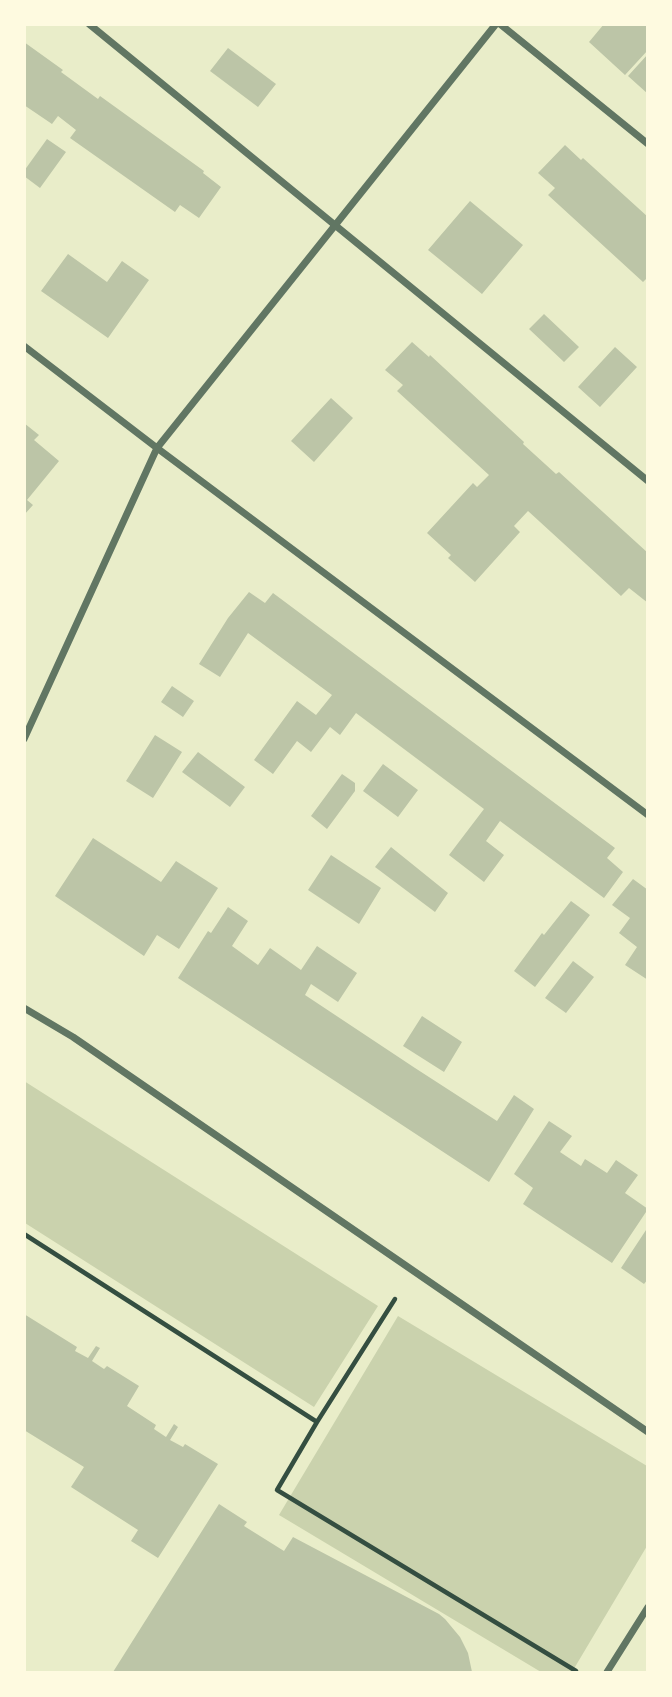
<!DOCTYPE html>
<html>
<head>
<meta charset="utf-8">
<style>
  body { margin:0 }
  #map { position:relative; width:672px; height:1697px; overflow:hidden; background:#e9edc9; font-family:Rubik,sans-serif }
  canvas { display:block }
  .frame { position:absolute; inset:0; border:26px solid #fefae0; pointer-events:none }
</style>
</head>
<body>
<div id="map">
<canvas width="672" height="1697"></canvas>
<div class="frame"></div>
</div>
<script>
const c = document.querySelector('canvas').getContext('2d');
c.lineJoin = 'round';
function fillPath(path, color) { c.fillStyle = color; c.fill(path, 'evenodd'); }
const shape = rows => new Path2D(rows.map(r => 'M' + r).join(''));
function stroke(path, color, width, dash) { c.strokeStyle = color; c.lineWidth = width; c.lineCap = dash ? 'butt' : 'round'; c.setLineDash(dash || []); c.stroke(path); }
const green = shape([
  [24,1081,378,1306,314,1407,25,1223],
  [398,1316,647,1466,647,1546,572,1672,541,1672,279,1515]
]);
const building = shape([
  [604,24,648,24,648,50,625,75,589,42],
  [24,42,63,70,61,72,98,99,100,96,204,171,203,173,221,187,199,218,180,205,175,212,70,138,76,130,58,116,52,124,24,105],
  [228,48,276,84,258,107,210,71],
  [648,54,648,94,628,76],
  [47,139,66,152,40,188,24,176,24,171],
  [565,145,581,160,583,158,648,217,648,277,643,282,548,195,555,188,538,173],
  [470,201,523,245,482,294,428,250],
  [68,254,107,282,122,261,149,280,108,338,41,291],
  [544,314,579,347,564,362,529,329],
  [412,342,429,357,430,355,524,442,523,444,556,474,559,472,648,553,648,603,629,588,621,596,528,511,514,526,520,532,475,582,448,558,451,555,427,533,473,483,477,487,489,475,397,391,403,385,385,370],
  [615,347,637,367,600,407,578,387],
  [331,398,353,418,314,462,291,441],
  [24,423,39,435,34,440,59,461,27,500,33,505,24,515],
  [249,592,265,603,273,593,615,848,607,858,623,872,604,898,500,821,486,841,504,855,484,882,449,855,484,809,356,713,340,735,330,727,311,752,297,741,273,774,254,760,297,701,316,715,332,695,248,633,220,677,199,664,228,618],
  [172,686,194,701,183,717,161,702],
  [155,735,182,752,153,798,126,781],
  [198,752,245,787,230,807,182,772],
  [383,764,418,790,398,817,363,791],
  [342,774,355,783,355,791,327,829,311,816],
  [93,838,161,882,176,861,218,888,179,949,157,935,144,956,55,896],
  [391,847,448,893,435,912,375,867],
  [331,855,381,888,359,924,308,890],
  [633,879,648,890,648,980,625,965,637,947,619,933,630,918,612,905],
  [571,901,590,915,535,987,514,971,542,933,544,935],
  [228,907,248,921,232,946,258,965,270,948,301,970,317,946,357,973,338,1002,311,984,305,995,415,1068,497,1121,514,1095,534,1109,489,1182,178,978,208,931,211,933],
  [573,961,594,977,566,1013,545,998],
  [422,1016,462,1042,444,1072,403,1046],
  [549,1121,572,1136,560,1152,581,1166,585,1159,607,1173,616,1160,638,1175,625,1193,648,1209,612,1263,523,1204,533,1188,514,1174],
  [648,1227,648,1279,644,1284,621,1268],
  [24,1314,77,1347,75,1351,88,1358,96,1346,100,1348,92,1361,104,1369,107,1366,139,1386,127,1406,156,1425,154,1429,166,1437,174,1424,178,1427,170,1440,183,1447,185,1444,218,1464,158,1558,131,1541,138,1530,71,1487,84,1467,24,1430],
  [219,1504,247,1522,244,1526,284,1551,293,1537,439,1614,445,1619,460,1637,468,1653,472,1672,113,1672]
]);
const path = shape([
  [24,1234,317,1422,277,1490,576,1671],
  [317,1422,395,1299]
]);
const minor = shape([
  [89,24,648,481],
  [500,24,648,144],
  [24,346,157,448,648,815],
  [24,739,157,448,496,24],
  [24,1008,73,1037,648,1432],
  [607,1672,648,1607]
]);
fillPath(green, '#cad2ad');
fillPath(building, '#bcc5a7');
stroke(path, '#344e41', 4.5);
stroke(minor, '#617663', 7);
</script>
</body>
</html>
